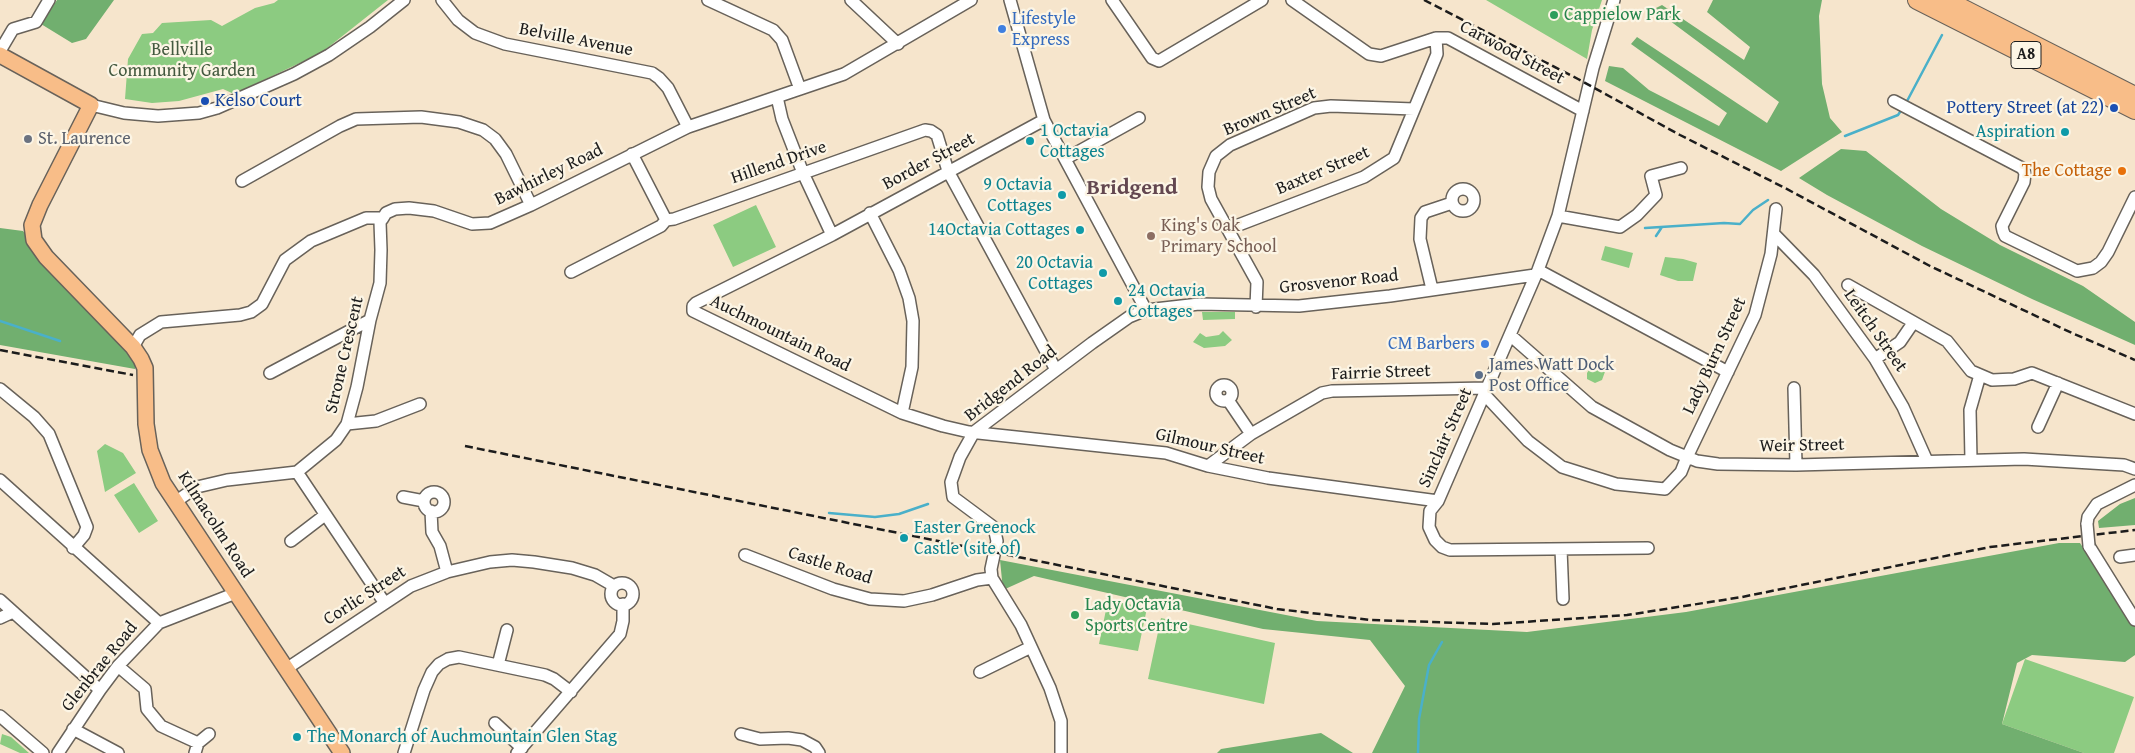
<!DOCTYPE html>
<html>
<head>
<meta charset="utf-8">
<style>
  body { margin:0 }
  canvas { display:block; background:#f6e5cc }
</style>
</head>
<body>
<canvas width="2135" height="753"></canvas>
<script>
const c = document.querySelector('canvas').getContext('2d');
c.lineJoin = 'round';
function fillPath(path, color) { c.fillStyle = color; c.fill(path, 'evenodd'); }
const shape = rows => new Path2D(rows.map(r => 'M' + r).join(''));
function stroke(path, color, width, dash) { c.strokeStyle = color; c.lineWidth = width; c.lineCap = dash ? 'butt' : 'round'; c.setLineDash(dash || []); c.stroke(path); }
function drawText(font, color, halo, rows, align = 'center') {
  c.font = font + ' "Gentium Book Plus",serif'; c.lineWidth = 4.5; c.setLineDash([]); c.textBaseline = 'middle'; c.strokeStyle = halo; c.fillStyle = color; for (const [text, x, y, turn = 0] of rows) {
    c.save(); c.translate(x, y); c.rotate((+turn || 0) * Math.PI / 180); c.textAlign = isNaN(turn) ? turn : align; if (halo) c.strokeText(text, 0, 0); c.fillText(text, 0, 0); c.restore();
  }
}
const green = shape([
  [278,0,388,0,321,53,234,94,223,89,179,101,152,103,125,99,128,59,142,34,153,33,162,23,211,20,222,26,255,8,274,3],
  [1486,0,1602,0,1592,30,1587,59],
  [756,205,776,247,733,267,713,225],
  [1605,246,1633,253,1629,268,1601,260],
  [1665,257,1683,259,1697,263,1693,281,1678,281,1660,275],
  [1202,312,1235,312,1235,319,1203,320],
  [1223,331,1232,340,1225,346,1204,348,1193,342,1200,333,1206,337,1219,335],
  [1605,365,1606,369,1602,380,1595,383,1587,379,1587,373,1589,370],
  [105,444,123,453,136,473,105,492,97,451],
  [134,483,158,521,139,533,114,495],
  [1108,600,1147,608,1138,651,1099,644],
  [1161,618,1275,643,1264,704,1148,679],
  [2025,659,2134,697,2114,753,2084,753,2002,724],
  [2,734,11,737,29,753,20,753,0,744]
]);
const forest = shape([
  [57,0,114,0,86,39,72,43,41,24],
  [1713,0,1822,0,1819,16,1822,84,1830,118,1842,132,1781,171,1605,81,1609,66,1623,68,1649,90,1719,126,1727,113,1631,44,1637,37,1767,123,1779,102,1654,9,1662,5,1744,60,1750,47,1707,12],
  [1841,149,1866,151,1941,209,2000,245,2083,286,2135,322,2135,345,2032,299,1922,246,1827,195,1799,178],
  [0,228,23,231,46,264,136,361,135,369,0,345],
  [2135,498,2135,525,2099,528,2098,521,2120,504],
  [2059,543,2080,543,2135,627,2135,655,2125,662,2032,655,2017,663,2002,724,2084,753,1372,753,1405,686,1370,640,1263,629,1034,576,1003,590,1000,560,1317,621,1527,632,1686,612],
  [1321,733,1353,753,1217,753,1221,749]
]);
const stream = shape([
  [1906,103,1942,35],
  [1845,136,1898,115,1902,109],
  [1645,228,1724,223,1740,224,1753,210,1768,200],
  [1656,236,1662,227],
  [0,321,60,341],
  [829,513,875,517,899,514,928,504],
  [1418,753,1419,719,1429,665,1442,642]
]);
const minor = shape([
  [442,0,458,20,475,33,505,44,652,73,659,78,668,88,688,127],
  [708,0,773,30,782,40,800,89],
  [851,0,898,44],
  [1010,0,1044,120,1146,310],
  [1112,0,1152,58,1159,61,1262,0],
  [1292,0,1369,54,1381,56,1436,38,1448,38,1583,111],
  [1614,0,1593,68,1558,216,1538,270,1438,501,1430,511,1429,527,1435,540,1442,547,1450,550,1648,548],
  [0,51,13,29,36,22,49,0],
  [777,97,782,119,803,173,832,235],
  [1894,101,2022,168,2025,173,2024,182,2002,226,2003,231,2005,236,2077,271,2093,268,2101,262,2108,252,2135,197],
  [91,105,124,113,158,116,199,113,217,108,294,74,329,55,370,27,404,0],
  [1044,120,832,235,696,303,693,306,693,311,902,413,943,426,969,432,1166,453,1208,466,1268,478,1438,501],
  [632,154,666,220],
  [1065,159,1139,118],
  [242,181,340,126,356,119,421,117,459,122,483,130,495,139,506,154,531,205],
  '1452 200a11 11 0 1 1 22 0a11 11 0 1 1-22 0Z',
  [870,213,899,270,909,298,913,321,912,367,902,413],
  [1558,216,1620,227,1637,215,1656,195,1651,176,1681,168],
  [666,220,674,219,925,130,931,131,937,135,948,171,1056,370],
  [1228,229,1364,177,1394,158,1437,54,1436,38],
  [1774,234,1814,275,1875,359,1903,407,1927,461],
  [1538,270,1728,372],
  [571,272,661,226,666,220],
  [1848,285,1947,341,1971,371,1992,380,2014,379,2032,373,2135,414],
  [1432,289,1420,239,1421,218,1425,212,1452,203],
  [1256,307,1257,282,1211,199,1208,187,1209,172,1216,156,1230,145,1314,108,1331,106,1414,109],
  [1510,335,1592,407,1670,450,1697,461,1718,464,1796,465,2024,459,2124,465,2135,469],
  [133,347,140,335,161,322,240,315,251,312,262,304,285,260,311,241,366,218,383,218,386,213,395,209,409,208,434,211,472,224,490,223,531,205,688,127,844,74,971,0],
  [1875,359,1900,342,1913,323],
  [270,373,370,320],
  '1216 393a8 8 0 1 1 16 0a8 8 0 1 1-16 0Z',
  [1794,388,1796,465],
  [0,389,34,417,49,434,87,527,84,535,73,548],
  [1484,394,1528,441,1562,467,1616,484,1665,489,1681,472,1687,457,1755,315,1771,254,1776,209],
  [1228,400,1251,434],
  [347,424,376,421,420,404],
  [2038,427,2058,383],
  [1971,460,1970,410,1980,375],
  [1208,466,1251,434,1322,393,1332,391,1487,388],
  [297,472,384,602],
  [0,480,159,623],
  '424 502a10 10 0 1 1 20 0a10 10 0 1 1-20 0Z',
  [403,497,424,501],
  [175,502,197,487,227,480,297,472,336,440,347,424,357,387,370,320,380,283,381,250,380,222,383,218],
  [431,511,432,532,440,546,447,572],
  [2087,524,2088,517,2097,504,2135,485],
  [291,541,325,515],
  [2089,546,2135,620],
  [1561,549,1563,599],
  [745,555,833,589,870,599,904,601,932,595,977,580,992,578],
  [2120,557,2135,555],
  '611 594a11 11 0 1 1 22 0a11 11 0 1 1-22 0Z',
  [0,600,100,690],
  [0,618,13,612],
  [498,665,507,630],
  [118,666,145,689,147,709,161,726,198,743],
  [286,669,411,586,447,572,490,562,512,560,534,562,572,568,595,575,614,586],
  [980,672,1031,647],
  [0,716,43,753],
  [495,723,522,748],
  [73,729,118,753],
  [741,734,760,739,788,738,802,740,815,747,819,753],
  [58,753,100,690,118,666,159,623,236,593],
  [195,753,198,743,209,734],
  [404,753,424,690,432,672,439,664,448,659,459,657,545,675,554,679,571,692],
  [517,753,620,634,623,621,623,604],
  [1061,753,1061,721,1050,688,1021,625,992,578,991,569,997,541,995,532,992,526,953,497,951,482,960,457,974,432,1092,343,1129,317,1146,310,1199,304,1299,306,1390,296,1535,275]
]);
const major = shape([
  [0,55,91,105,40,205,32,225,34,240,46,257,133,347,141,359,145,368,146,424,150,450,163,483,342,753]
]);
const highway = shape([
  [1917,0,2135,110],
  [1946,0,2135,96]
]);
const rail = shape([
  [1424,0,1578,79,1680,135,1785,188,1930,266,2072,333,2135,360],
  [0,350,133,375],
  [465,446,1277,609,1371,620,1493,624,1627,615,1742,597,1990,547,2135,530]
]);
const minorBridge = shape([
  [2087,524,2089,546]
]);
const markers = [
  [1554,15,5,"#2e9e5b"],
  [1002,29,5,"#3f7fe0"],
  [205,101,5,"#1a4fb4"],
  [2114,108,5,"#1a4fb4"],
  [2065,132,5,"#0f9aa8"],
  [28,139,5,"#6b7280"],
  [1030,141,5,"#0f9aa8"],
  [2122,171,5,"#e8710a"],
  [1062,195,5,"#0f9aa8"],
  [1080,230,5,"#0f9aa8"],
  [1151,236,5,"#8d6e63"],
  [1103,273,5,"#0f9aa8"],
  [1118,301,5,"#0f9aa8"],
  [1485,344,5,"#3f7fe0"],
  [1479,375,5,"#5c6f8a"],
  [904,538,5,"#0f9aa8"],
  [1075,615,5,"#2e9e5b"],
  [297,737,5,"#0f9aa8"]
];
const shields = [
  [2026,55,30]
];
const shieldNames = [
  ["A8",2026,55]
];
const leisureNames = [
  ["Cappielow Park",1564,15],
  ["Lady Octavia",1085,605],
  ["Sports Centre",1085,626]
];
const shopNames = [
  ["Lifestyle",1012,19],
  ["Express",1012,40],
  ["CM Barbers",1475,344,"right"]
];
const streetNames = [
  ["Belville Avenue",576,40,11],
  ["Carwood Street",1512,53,28],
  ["Brown Street",1270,112,-23],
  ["Border Street",929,162,-28],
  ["Hillend Drive",779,163,-19],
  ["Baxter Street",1323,171,-23],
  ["Bawhirley Road",549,175,-26],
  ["Grosvenor Road",1339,282,-6],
  ["Leitch Street",1875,331,55],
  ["Auchmountain Road",780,334,26],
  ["Strone Crescent",345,355,-77],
  ["Lady Burn Street",1715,356,-65],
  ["Fairrie Street",1381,373,-2],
  ["Bridgend Road",1011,384,-38],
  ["Sinclair Street",1446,438,-66],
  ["Weir Street",1802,446,-1],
  ["Gilmour Street",1210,447,13],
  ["Kilmacolm Road",215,525,57],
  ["Castle Road",830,566,18],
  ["Corlic Street",365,596,-33],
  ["Glenbrae Road",100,667,-51]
];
const parkNames = [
  ["Bellville",182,50],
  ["Community Garden",182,71]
];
const transitNames = [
  ["Kelso Court",215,101],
  ["Pottery Street (at 22)",2104,108,"right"]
];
const cultureNames = [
  ["1 Octavia",1040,131],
  ["Cottages",1040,152],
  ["Aspiration",2055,132,"right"],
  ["9 Octavia",1052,185,"right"],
  ["Cottages",1052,206,"right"],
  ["14Octavia Cottages",1070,230,"right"],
  ["20 Octavia",1093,263,"right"],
  ["Cottages",1093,284,"right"],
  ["24 Octavia",1128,291],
  ["Cottages",1128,312],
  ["Easter Greenock",914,528],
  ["Castle (site of)",914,549],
  ["The Monarch of Auchmountain Glen Stag",307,737]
];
const worshipNames = [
  ["St. Laurence",38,139]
];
const foodNames = [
  ["The Cottage",2112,171]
];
const educationNames = [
  ["King's Oak",1161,226],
  ["Primary School",1161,247]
];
const serviceNames = [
  ["James Watt Dock",1489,365],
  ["Post Office",1489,386]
];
const districtNames = [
  ["Bridgend",1132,188]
];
fillPath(green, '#8ccb81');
fillPath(forest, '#71af6f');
stroke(stream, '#4ab0c9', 2.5);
stroke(minor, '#68625a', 14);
stroke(major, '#68625a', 18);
stroke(highway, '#68625a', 20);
stroke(minor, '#fff', 11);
stroke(major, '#f8bd88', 15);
stroke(highway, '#f8bd88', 18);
stroke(rail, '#1c1c1c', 2.5, [8, 4]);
stroke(minorBridge, '#68625a', 14, []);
stroke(minorBridge, '#fff', 11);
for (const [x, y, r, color] of markers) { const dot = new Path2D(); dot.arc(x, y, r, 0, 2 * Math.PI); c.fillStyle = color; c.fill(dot); stroke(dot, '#fcf5e5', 2); }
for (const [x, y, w] of shields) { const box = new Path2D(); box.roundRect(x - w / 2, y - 13.5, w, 27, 4); c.fillStyle = '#fcf5e5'; c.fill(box); stroke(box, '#1c1c1c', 1); }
drawText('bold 16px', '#1c1c1c', null, shieldNames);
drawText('18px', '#27864d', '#fcf5e5', leisureNames, 'left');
drawText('18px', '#366cbe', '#fcf5e5', shopNames, 'left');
drawText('18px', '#1c1c1c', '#fcf5e5', streetNames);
drawText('18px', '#43593f', '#fcf5e5', parkNames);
drawText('18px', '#164399', '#fcf5e5', transitNames, 'left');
drawText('18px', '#0d838f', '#fcf5e5', cultureNames, 'left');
drawText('18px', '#5b616d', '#fcf5e5', worshipNames, 'left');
drawText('18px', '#c56008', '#fcf5e5', foodNames, 'right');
drawText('18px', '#785e54', '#fcf5e5', educationNames, 'left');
drawText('18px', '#4e5e75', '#fcf5e5', serviceNames, 'left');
drawText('bold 22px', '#634750', '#fcf5e5', districtNames);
</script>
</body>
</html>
